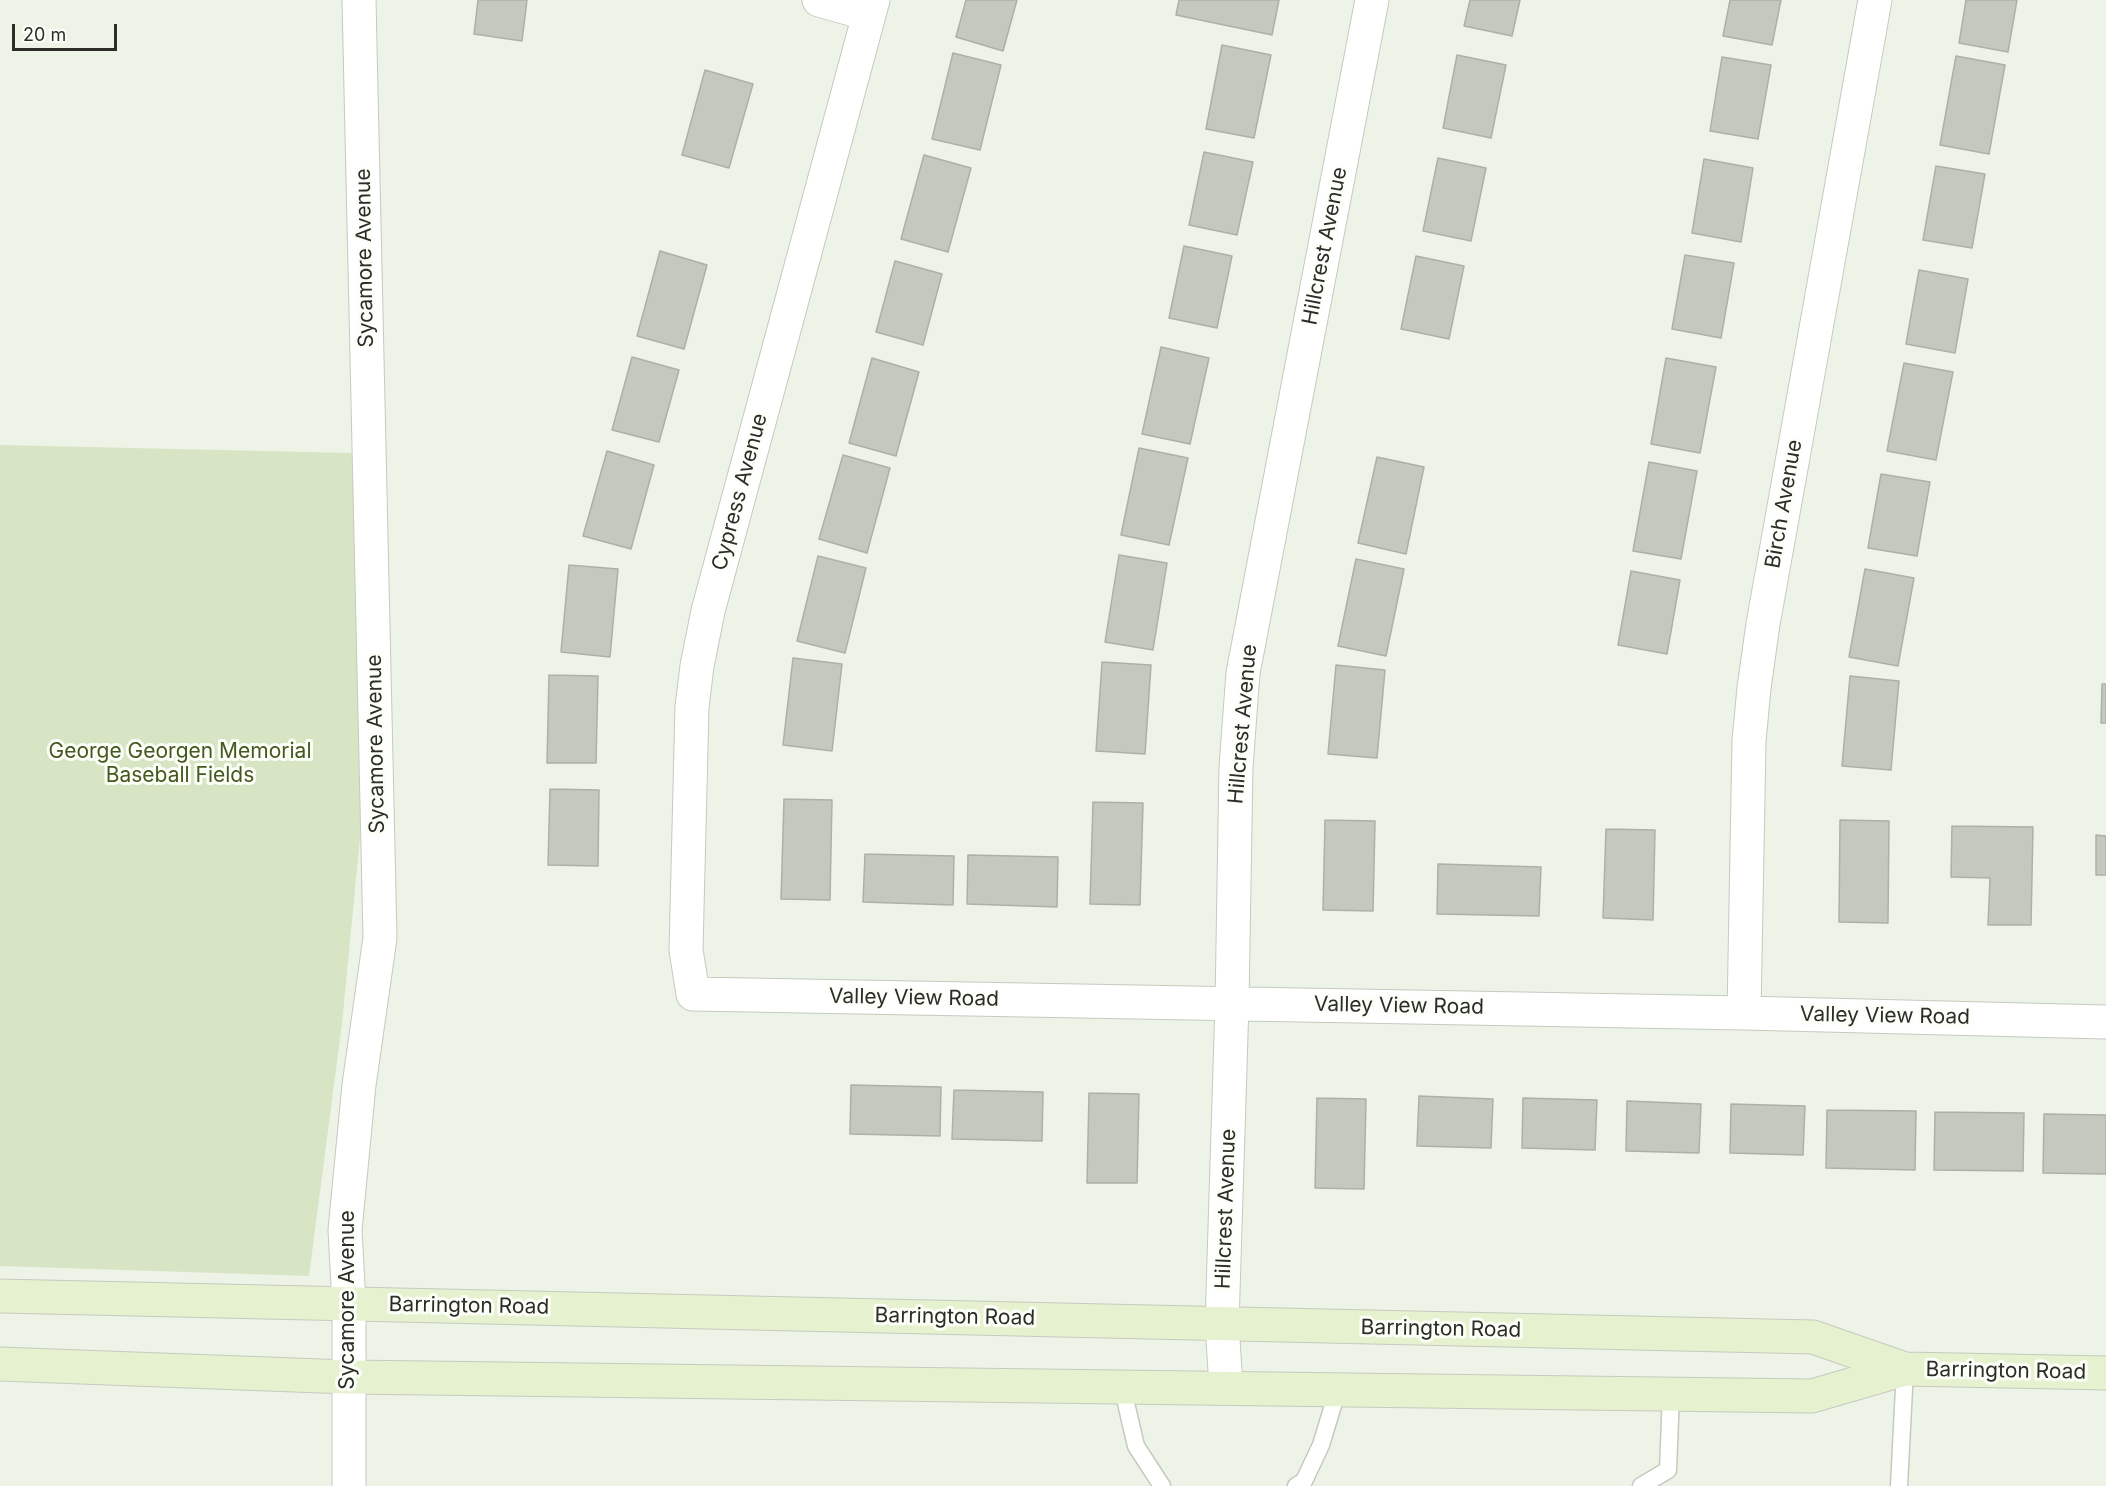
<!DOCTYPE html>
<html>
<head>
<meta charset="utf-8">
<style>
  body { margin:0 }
  #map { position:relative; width:2106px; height:1486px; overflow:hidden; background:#eef3e8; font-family:Inter,sans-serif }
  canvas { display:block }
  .scale { position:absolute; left:12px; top:24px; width:105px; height:27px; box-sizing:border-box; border:3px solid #2c2d29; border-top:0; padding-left:8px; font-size:18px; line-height:21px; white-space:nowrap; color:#2c2d29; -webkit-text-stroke:4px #fcfff8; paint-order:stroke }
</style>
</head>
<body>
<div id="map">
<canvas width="2106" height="1486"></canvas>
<div class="scale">20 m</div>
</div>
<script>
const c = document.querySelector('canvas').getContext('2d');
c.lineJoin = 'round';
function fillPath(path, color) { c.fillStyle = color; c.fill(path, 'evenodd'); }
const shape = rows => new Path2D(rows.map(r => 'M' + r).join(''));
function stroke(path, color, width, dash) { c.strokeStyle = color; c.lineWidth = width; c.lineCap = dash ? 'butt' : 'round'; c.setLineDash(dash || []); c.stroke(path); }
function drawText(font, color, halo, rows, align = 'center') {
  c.font = font + ' Inter,sans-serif'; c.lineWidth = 6; c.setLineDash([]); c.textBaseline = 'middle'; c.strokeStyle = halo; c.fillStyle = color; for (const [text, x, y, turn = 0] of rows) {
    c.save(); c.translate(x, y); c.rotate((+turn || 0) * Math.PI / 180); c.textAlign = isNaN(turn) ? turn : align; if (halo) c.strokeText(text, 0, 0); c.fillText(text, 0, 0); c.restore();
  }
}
const green = shape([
  [0,445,353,453,361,828,342,1024,309,1276,0,1266]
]);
const building = shape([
  [478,0,527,0,522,41,474,34,478,0],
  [966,0,1017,0,1003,51,956,37,966,0],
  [1179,0,1279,0,1272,35,1176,15,1179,0],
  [1470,0,1520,0,1512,36,1464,26,1470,0],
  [1730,0,1781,0,1772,45,1723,36,1730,0],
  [1966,0,2017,0,2008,52,1959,43,1966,0],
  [1222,45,1271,55,1254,138,1206,129,1222,45],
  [953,53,1001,65,980,150,932,139,953,53],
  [1457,55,1506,65,1491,138,1443,128,1457,55],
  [1956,56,2005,65,1989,154,1940,145,1956,56],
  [1722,57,1771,65,1758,139,1710,131,1722,57],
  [705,70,753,84,729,168,682,155,705,70],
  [1204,152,1253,162,1237,235,1189,225,1204,152],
  [924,155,971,168,948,252,901,239,924,155],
  [1438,158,1486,168,1471,241,1423,231,1438,158],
  [1704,159,1753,168,1741,242,1692,233,1704,159],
  [1936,166,1985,174,1972,248,1923,240,1936,166],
  [1184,246,1232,256,1217,328,1169,318,1184,246],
  [660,251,707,265,684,349,637,336,660,251],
  [1685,255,1734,263,1721,338,1672,329,1685,255],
  [1416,256,1464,266,1449,339,1401,329,1416,256],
  [895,261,942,274,923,345,876,332,895,261],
  [1919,270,1968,279,1955,353,1906,344,1919,270],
  [1161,347,1209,358,1190,444,1142,434,1161,347],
  [632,357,679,370,659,442,612,430,632,357],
  [872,358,919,372,896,456,849,443,872,358],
  [1666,358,1716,367,1700,453,1651,444,1666,358],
  [1904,363,1953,372,1936,460,1887,451,1904,363],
  [1139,448,1188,458,1169,545,1121,535,1139,448],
  [607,451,654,465,631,549,583,536,607,451],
  [843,455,890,468,867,553,819,539,843,455],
  [1377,457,1424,467,1406,554,1358,543,1377,457],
  [1649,462,1697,471,1681,559,1633,551,1649,462],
  [1881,474,1930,482,1917,556,1868,548,1881,474],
  [1119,555,1167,563,1153,650,1105,642,1119,555],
  [818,556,866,568,845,653,797,641,818,556],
  [1356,559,1404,569,1386,656,1338,646,1356,559],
  [569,565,618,569,610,657,561,652,569,565],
  [1865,569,1914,578,1898,666,1849,657,1865,569],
  [1631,571,1680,580,1667,654,1618,645,1631,571],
  [793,658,842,664,832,751,783,745,793,658],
  [1102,662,1151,665,1145,754,1096,751,1102,662],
  [1336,665,1385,670,1377,758,1328,754,1336,665],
  [549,675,598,676,596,763,547,763,549,675],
  [1850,676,1899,681,1891,770,1842,766,1850,676],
  [2102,684,2106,684,2106,723,2101,723,2102,684],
  [550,789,599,790,598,866,548,865,550,789],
  [784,799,832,800,830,900,781,899,784,799],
  [1093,802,1143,803,1140,905,1090,904,1093,802],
  [1325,820,1375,821,1373,911,1323,910,1325,820],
  [1840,820,1889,821,1888,923,1839,922,1840,820],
  [1952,826,2033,827,2031,925,1988,925,1990,878,1951,877,1952,826],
  [1606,829,1655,830,1653,920,1603,918,1606,829],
  [2096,835,2106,836,2106,875,2096,875,2096,835],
  [865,854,954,856,953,905,863,902,865,854],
  [968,855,1058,857,1057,907,967,904,968,855],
  [1438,864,1541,867,1539,916,1437,914,1438,864],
  [851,1085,941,1087,940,1136,850,1134,851,1085],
  [954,1090,1043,1092,1042,1141,952,1139,954,1090],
  [1089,1093,1139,1094,1137,1183,1087,1183,1089,1093],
  [1419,1096,1493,1099,1491,1148,1417,1146,1419,1096],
  [1317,1098,1366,1099,1364,1189,1315,1188,1317,1098],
  [1523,1098,1597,1100,1595,1150,1522,1148,1523,1098],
  [1627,1101,1701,1104,1699,1153,1626,1151,1627,1101],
  [1731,1104,1805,1106,1803,1155,1730,1153,1731,1104],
  [1827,1110,1916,1111,1915,1170,1826,1168,1827,1110],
  [1935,1112,2024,1113,2023,1171,1934,1170,1935,1112],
  [2044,1114,2106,1115,2106,1174,2043,1173,2044,1114]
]);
const service = shape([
  [1122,1386,1136,1446,1162,1486],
  [1296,1486,1304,1481,1321,1445,1338,1389],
  [1641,1486,1668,1470,1671,1393],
  [1899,1486,1905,1369]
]);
const minor = shape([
  [819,0,869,14],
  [873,0,708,611,697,666,692,707,686,950,693,994,1744,1013,2106,1022],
  [1744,1013,1749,741,1754,688,1763,624,1875,0],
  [1226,1387,1222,1324,1232,1003,1236,767,1243,673,1372,0],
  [349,1486,349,1304,345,1230,359,1085,380,938,359,0]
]);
const secondary = shape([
  [0,1296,1813,1337,1905,1369],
  [0,1364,348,1377,1812,1396,1905,1369,2106,1373]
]);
const streetNames = [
  ["Hillcrest Avenue",1325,246,-79],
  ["Sycamore Avenue",365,258,-91],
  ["Cypress Avenue",740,492,-75],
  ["Birch Avenue",1784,504,-80],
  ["Hillcrest Avenue",1243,724,-85],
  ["Sycamore Avenue",376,744,-91],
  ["Valley View Road",914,998,1],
  ["Valley View Road",1399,1006,1],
  ["Valley View Road",1885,1016,1],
  ["Hillcrest Avenue",1226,1209,-88],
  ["Sycamore Avenue",348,1300,-90],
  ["Barrington Road",469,1306,1],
  ["Barrington Road",955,1317,1],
  ["Barrington Road",1441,1329,1],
  ["Barrington Road",2006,1371,1]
];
const parkNames = [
  ["George Georgen Memorial",180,752],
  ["Baseball Fields",180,776]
];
fillPath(green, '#d8e5c5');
fillPath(building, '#c4c8be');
stroke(building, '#acb1a6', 1.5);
stroke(service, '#c5cabf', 19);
stroke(minor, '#c5cabf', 35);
stroke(secondary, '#c5cabf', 35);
stroke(service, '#fff', 16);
stroke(minor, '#fff', 33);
stroke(secondary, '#e6f2cf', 33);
drawText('21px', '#2c2d29', '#fcfff8', streetNames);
drawText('21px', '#455820', '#fcfff8', parkNames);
</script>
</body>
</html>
